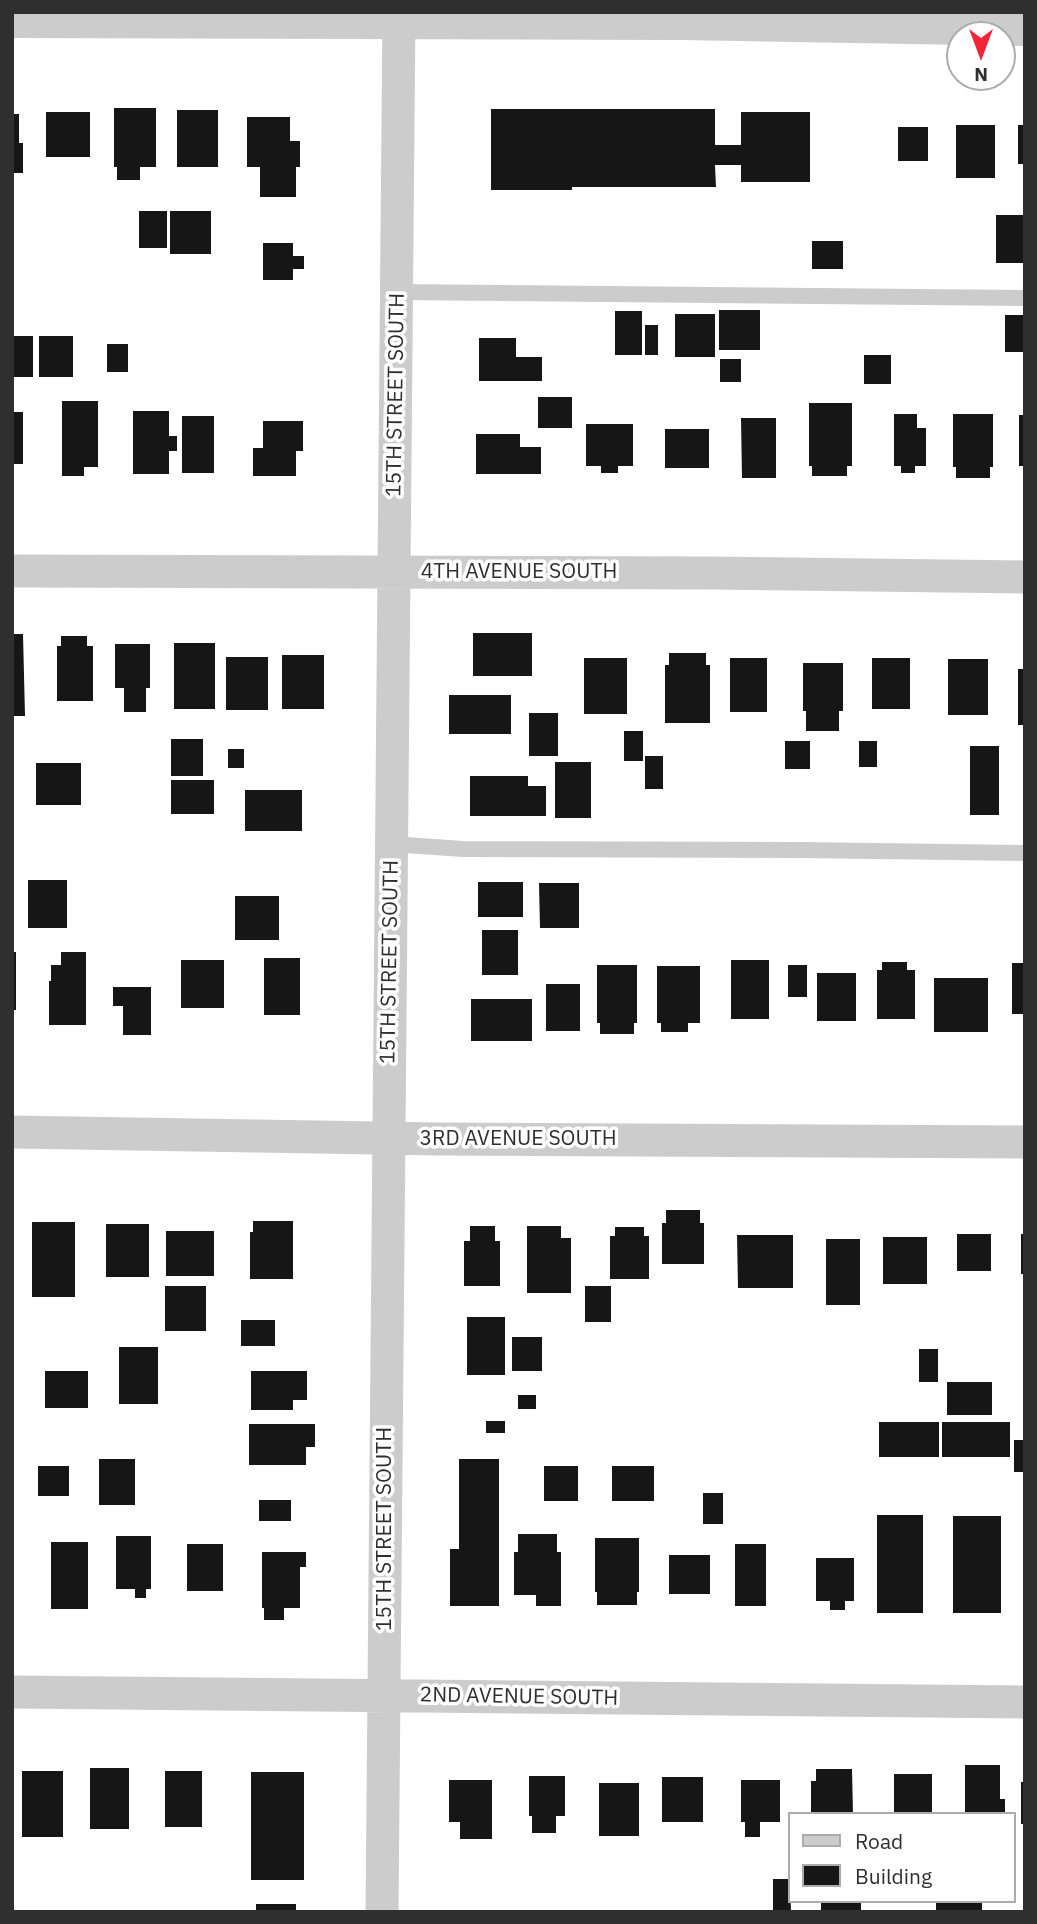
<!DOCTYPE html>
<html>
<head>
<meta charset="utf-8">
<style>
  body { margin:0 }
  #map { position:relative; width:1037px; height:1924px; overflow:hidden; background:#fff; font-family:"IBM Plex Sans",sans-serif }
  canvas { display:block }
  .frame { position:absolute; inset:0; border:14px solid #2f2f2f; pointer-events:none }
  .legend { position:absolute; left:788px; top:1812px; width:228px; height:91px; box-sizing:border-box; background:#fff; border:2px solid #acacac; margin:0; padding:9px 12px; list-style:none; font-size:21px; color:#2f2f2f }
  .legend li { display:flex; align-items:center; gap:14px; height:35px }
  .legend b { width:35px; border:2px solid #acacac }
  .north { position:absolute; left:946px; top:21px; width:70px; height:70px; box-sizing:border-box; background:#fff; border:2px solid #acacac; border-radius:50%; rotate:180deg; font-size:19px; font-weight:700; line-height:28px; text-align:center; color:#2f2f2f }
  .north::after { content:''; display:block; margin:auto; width:24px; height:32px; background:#f42438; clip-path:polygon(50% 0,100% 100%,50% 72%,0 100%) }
</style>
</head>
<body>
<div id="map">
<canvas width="1037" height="1924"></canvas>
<div class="frame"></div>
<ul class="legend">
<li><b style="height:9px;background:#ccc"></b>Road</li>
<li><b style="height:19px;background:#161616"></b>Building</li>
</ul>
<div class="north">N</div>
</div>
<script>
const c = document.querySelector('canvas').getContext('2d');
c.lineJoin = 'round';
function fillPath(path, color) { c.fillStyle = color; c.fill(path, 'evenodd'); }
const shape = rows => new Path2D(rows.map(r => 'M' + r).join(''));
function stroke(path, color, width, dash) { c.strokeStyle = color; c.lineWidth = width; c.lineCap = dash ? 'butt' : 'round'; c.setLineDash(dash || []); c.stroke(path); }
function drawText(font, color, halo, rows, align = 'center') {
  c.font = font + ' "IBM Plex Sans",sans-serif'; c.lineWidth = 7; c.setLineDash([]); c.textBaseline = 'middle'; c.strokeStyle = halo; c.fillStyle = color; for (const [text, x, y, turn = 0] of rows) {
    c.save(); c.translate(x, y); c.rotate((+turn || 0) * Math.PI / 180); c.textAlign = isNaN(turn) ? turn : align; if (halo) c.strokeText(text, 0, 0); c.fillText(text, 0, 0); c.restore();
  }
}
const building = shape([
  [114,108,156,108,156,167,140,167,140,180,117,180,117,167,114,167],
  [491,109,715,109,715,145,741,145,741,112,810,112,810,182,741,182,741,165,715,165,716,187,572,187,572,190,491,190],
  [177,110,218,110,218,167,177,167],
  [46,112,90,112,90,157,46,157],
  [12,114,19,114,19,143,23,143,23,173,12,173],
  [247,117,290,117,290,141,300,141,300,167,296,167,296,197,260,197,260,167,247,167],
  [956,125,995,125,995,178,956,178],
  [1018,125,1025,125,1025,164,1018,164],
  [898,127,928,127,928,161,898,161],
  [139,211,167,211,167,248,139,248],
  [170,211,211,211,211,254,170,254],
  [996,215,1025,215,1025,263,996,263],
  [812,241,843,241,843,269,812,269],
  [263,243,293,243,293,256,304,256,304,269,293,269,293,280,263,280],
  [719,310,760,310,760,350,719,350],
  [615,311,642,311,642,355,615,355],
  [675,314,715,314,715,357,675,357],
  [1005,315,1025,315,1025,352,1005,352],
  [645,325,658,325,658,355,645,355],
  [12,336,33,336,33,377,12,377],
  [39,336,73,336,73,377,39,377],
  [479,338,516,338,516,357,542,357,542,381,479,381],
  [107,344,128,344,128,372,107,372],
  [864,355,891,355,891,384,864,384],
  [720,359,741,359,741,382,720,382],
  [538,397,572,397,572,428,538,428],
  [62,401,98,401,98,467,84,467,84,476,62,476],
  [809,403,852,403,852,466,847,466,847,476,812,476,812,466,809,466],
  [133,411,169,411,169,436,177,436,177,451,169,451,169,474,133,474],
  [12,412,23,412,23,464,12,464],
  [894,414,917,414,917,428,926,428,926,466,915,466,915,473,901,473,901,466,894,466],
  [953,414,993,414,993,467,990,467,990,478,956,478,956,467,953,467],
  [1019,415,1025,415,1025,466,1019,466],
  [182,416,214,416,214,473,182,473],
  [741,418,776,418,776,478,742,478],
  [263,421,303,421,303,451,296,451,296,476,253,476,253,448,263,448],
  [586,424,633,424,633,466,618,466,618,473,601,473,601,466,586,466],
  [665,429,709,429,709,468,665,468],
  [476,434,520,434,520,447,541,447,541,474,476,474],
  [473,633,532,633,532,676,473,676],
  [12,634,23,634,25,716,12,716],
  [61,636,87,636,87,646,93,646,93,701,57,701,57,646,61,646],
  [174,643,215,643,215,709,174,709],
  [115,644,150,644,150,688,146,688,146,712,124,712,124,688,115,688],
  [669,653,706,653,706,665,710,665,710,723,665,723,665,665,669,665],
  [282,655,324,655,324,709,282,709],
  [226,657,268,657,268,710,226,710],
  [584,658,627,658,627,714,584,714],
  [730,658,767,658,767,712,730,712],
  [872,658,910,658,910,709,872,709],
  [948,659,988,659,988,715,948,715],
  [803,663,843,663,843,711,839,711,839,731,806,731,806,711,803,711],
  [1018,669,1025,669,1025,725,1018,725],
  [449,695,511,695,511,734,449,734],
  [529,713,558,713,558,756,529,756],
  [624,731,643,731,643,761,624,761],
  [171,739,203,739,203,776,171,776],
  [785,741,810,741,810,769,785,769],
  [859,741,877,741,877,767,859,767],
  [970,746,999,746,999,815,970,815],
  [228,749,244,749,244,768,228,768],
  [645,756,663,756,663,789,645,789],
  [555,762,591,762,591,818,555,818],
  [36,763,81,763,81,805,36,805],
  [470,776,528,776,528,786,546,786,546,816,470,816],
  [171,780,214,780,214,814,171,814],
  [245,790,302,790,302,831,245,831],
  [28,880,67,880,67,928,28,928],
  [478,882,523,882,523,917,478,917],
  [539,883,579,883,579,928,540,928],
  [235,896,279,896,279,940,235,940],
  [482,930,518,930,518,975,482,975],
  [12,952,16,952,16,1010,12,1010],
  [61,952,86,952,86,1025,49,1025,49,981,51,981,51,965,61,965],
  [264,958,300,958,300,1015,264,1015],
  [181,960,224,960,224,1008,181,1008],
  [731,960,769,960,769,1019,731,1019],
  [882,962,907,962,907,970,915,970,915,1019,877,1019,877,970,882,970],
  [1012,963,1025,963,1025,1014,1012,1014],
  [597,965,637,965,637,1023,634,1023,634,1034,600,1034,600,1023,597,1023],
  [788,965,807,965,807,997,788,997],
  [657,966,700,966,700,1023,688,1023,688,1032,661,1032,661,1023,657,1023],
  [817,973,856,973,856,1021,817,1021],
  [934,978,988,978,988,1032,934,1032],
  [546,984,580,984,580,1031,546,1031],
  [113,987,151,987,151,1035,123,1035,123,1006,113,1006],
  [471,999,532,999,532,1041,471,1041],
  [666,1210,700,1210,700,1223,704,1223,704,1264,662,1264,662,1223,666,1223],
  [253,1221,293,1221,293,1279,250,1279,250,1232,253,1232],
  [32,1222,75,1222,75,1297,32,1297],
  [106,1224,149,1224,149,1277,106,1277],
  [470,1226,495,1226,495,1241,500,1241,500,1286,464,1286,464,1241,470,1241],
  [527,1226,561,1226,561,1238,571,1238,571,1293,527,1293],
  [615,1227,644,1227,644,1236,649,1236,649,1279,610,1279,610,1236,615,1236],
  [166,1231,214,1231,214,1276,166,1276],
  [957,1234,991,1234,991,1271,957,1271],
  [1021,1234,1025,1234,1025,1274,1021,1274],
  [737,1235,793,1235,793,1288,738,1288],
  [883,1237,927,1237,927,1284,883,1284],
  [826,1239,860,1239,860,1305,826,1305],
  [165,1286,206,1286,206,1331,165,1331],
  [585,1286,611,1286,611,1322,585,1322],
  [467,1317,505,1317,505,1375,467,1375],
  [241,1320,275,1320,275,1346,241,1346],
  [512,1337,542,1337,542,1371,512,1371],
  [119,1347,158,1347,158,1404,119,1404],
  [919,1349,938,1349,938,1382,919,1382],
  [45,1371,88,1371,88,1408,45,1408],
  [251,1371,307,1371,307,1400,293,1400,293,1410,251,1410],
  [947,1382,992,1382,992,1415,947,1415],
  [518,1395,536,1395,536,1409,518,1409],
  [486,1421,505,1421,505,1433,486,1433],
  [879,1422,939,1422,939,1457,879,1457],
  [942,1422,1010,1422,1010,1457,942,1457],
  [249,1424,315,1424,315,1447,306,1447,306,1465,249,1465],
  [1014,1440,1025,1440,1025,1472,1014,1472],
  [99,1459,135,1459,135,1505,99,1505],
  [459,1459,499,1459,499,1606,450,1606,450,1549,459,1549],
  [38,1466,69,1466,69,1496,38,1496],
  [544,1466,578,1466,578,1501,544,1501],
  [612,1466,654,1466,654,1501,612,1501],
  [703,1493,723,1493,723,1524,703,1524],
  [259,1500,291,1500,291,1521,259,1521],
  [877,1515,923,1515,923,1613,877,1613],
  [953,1516,1001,1516,1001,1613,953,1613],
  [518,1534,557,1534,557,1552,561,1552,561,1606,536,1606,536,1595,514,1595,514,1552,518,1552],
  [116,1536,151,1536,151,1589,146,1589,146,1598,135,1598,135,1589,116,1589],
  [595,1538,639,1538,639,1592,637,1592,637,1605,597,1605,597,1592,595,1592],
  [51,1542,88,1542,88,1609,51,1609],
  [187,1544,223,1544,223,1591,187,1591],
  [735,1544,766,1544,766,1606,735,1606],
  [262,1552,306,1552,306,1567,300,1567,300,1608,284,1608,284,1620,264,1620,264,1608,262,1608],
  [669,1555,710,1555,710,1594,669,1594],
  [816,1558,854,1558,854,1601,845,1601,845,1610,830,1610,830,1601,816,1601],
  [965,1765,1000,1765,1000,1799,1005,1799,1005,1814,965,1814],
  [90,1768,129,1768,129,1829,90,1829],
  [816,1769,852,1769,853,1814,811,1814,811,1781,816,1781],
  [22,1771,63,1771,63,1837,22,1837],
  [165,1771,202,1771,202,1827,165,1827],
  [251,1772,304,1772,304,1880,251,1880],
  [894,1774,932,1774,932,1814,894,1814],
  [529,1776,565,1776,565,1816,556,1816,556,1833,532,1833,532,1816,529,1816],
  [662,1777,703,1777,703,1822,662,1822],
  [449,1780,492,1780,492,1839,460,1839,460,1822,449,1822],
  [741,1780,780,1780,780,1822,760,1822,760,1837,745,1837,745,1822,741,1822],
  [1021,1782,1025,1782,1025,1824,1021,1824],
  [599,1783,639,1783,639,1836,599,1836],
  [773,1879,790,1879,791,1912,773,1912],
  [936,1901,982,1901,982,1912,936,1912],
  [821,1903,861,1903,861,1912,821,1912],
  [256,1904,296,1904,296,1912,256,1912]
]);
const service = shape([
  [397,292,1025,298],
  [391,844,463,849,799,850,1025,853]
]);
const minor = shape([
  [12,571,712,573,1025,577],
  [12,1132,439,1139,1025,1142],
  [12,1692,1025,1702],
  [382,1912,399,12]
]);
const tertiary = shape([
  [12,19,680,21,1025,27]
]);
const streetNames = [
  ["15TH STREET SOUTH",396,395,-89],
  ["4TH AVENUE SOUTH",519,572],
  ["15TH STREET SOUTH",390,962,-89],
  ["3RD AVENUE SOUTH",518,1139],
  ["15TH STREET SOUTH",385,1529,-90],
  ["2ND AVENUE SOUTH",519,1697,1]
];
fillPath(building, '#161616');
stroke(service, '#ccc', 16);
stroke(minor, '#ccc', 33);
stroke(tertiary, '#ccc', 38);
drawText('21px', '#2f2f2f', '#fff', streetNames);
</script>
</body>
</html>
